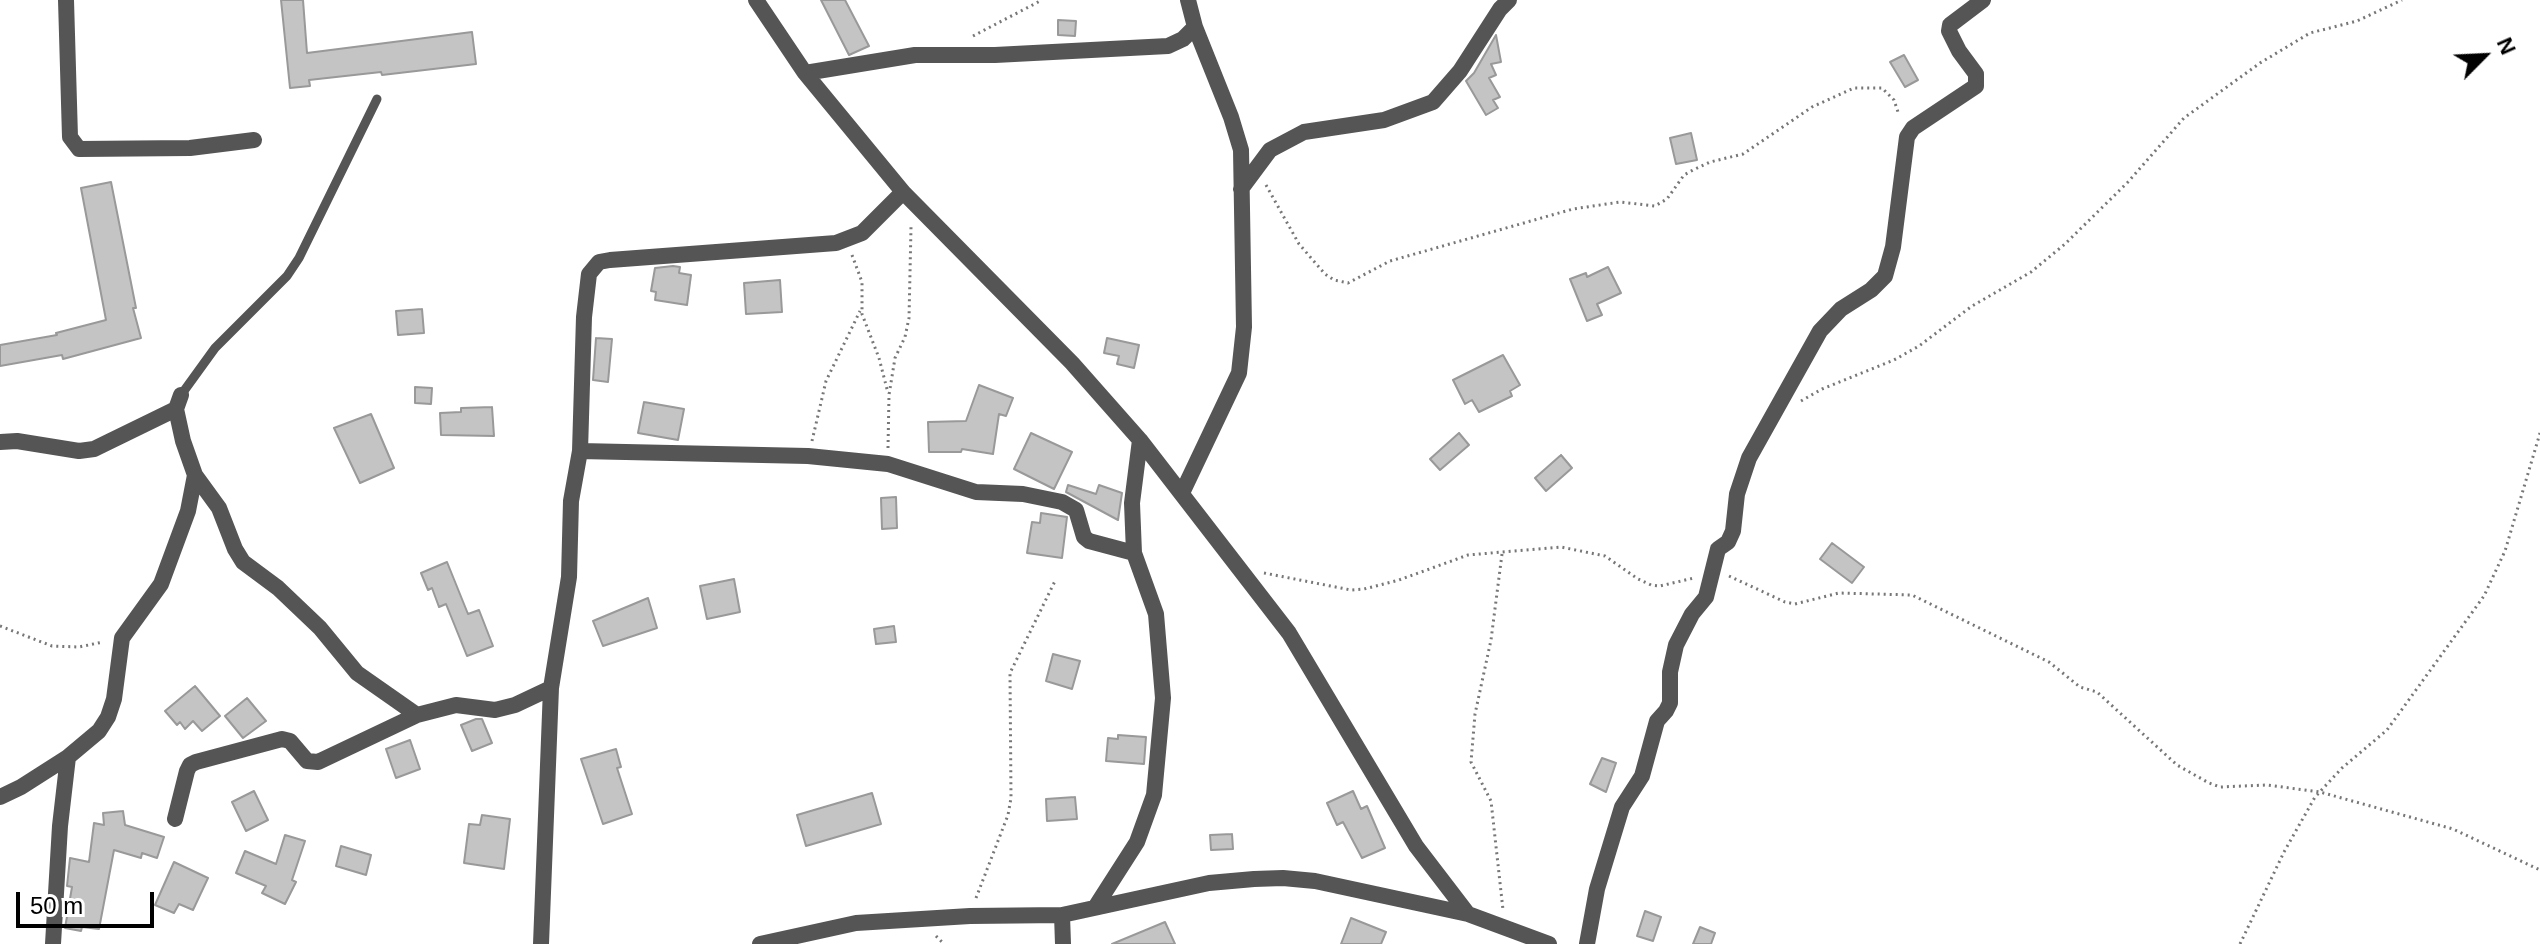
<!DOCTYPE html>
<html>
<head>
<meta charset="utf-8">
<style>
  body { margin:0 }
  #map { position:relative; width:2540px; height:944px; overflow:hidden; background:#fff; font-family:Helvetica,sans-serif }
  canvas { display:block }
  .north { position:absolute; left:2444px; top:16px; width:80px; height:80px; -webkit-text-stroke:6px #fff; paint-order:stroke; rotate:66deg; font-size:22px; font-weight:700; line-height:32px; text-align:center; color:#000 }
  .north::after { content:''; display:block; margin:auto; width:28px; height:36px; background:#000; clip-path:polygon(50% 0,100% 100%,50% 72%,0 100%) }
  .scale { position:absolute; left:16px; top:892px; width:138px; height:36px; box-sizing:border-box; border:4px solid #000; border-top:0; padding-left:10px; font-size:24px; line-height:28px; white-space:nowrap; color:#000; -webkit-text-stroke:6px #fff; paint-order:stroke }
</style>
</head>
<body>
<div id="map">
<canvas width="2540" height="944"></canvas>
<div class="north">N</div>
<div class="scale">50 m</div>
</div>
<script>
const c = document.querySelector('canvas').getContext('2d');
c.lineJoin = 'round';
function fillPath(path, color) { c.fillStyle = color; c.fill(path, 'evenodd'); }
const shape = rows => new Path2D(rows.map(r => 'M' + r).join(''));
function stroke(path, color, width, dash) { c.strokeStyle = color; c.lineWidth = width; c.lineCap = dash ? 'butt' : 'round'; c.setLineDash(dash || []); c.stroke(path); }
const building = shape([
  [281,0,303,0,307,53,472,32,476,64,382,75,381,72,309,80,310,86,290,88,281,0],
  [821,0,845,0,869,46,849,55,821,0],
  [1058,20,1076,21,1075,36,1058,35,1058,20],
  [1496,35,1501,62,1491,64,1496,75,1489,78,1500,97,1493,100,1498,108,1486,115,1466,81,1474,73,1496,35],
  [1904,55,1918,80,1905,87,1890,62,1904,55],
  [1691,133,1697,160,1676,164,1670,138,1691,133],
  [111,182,136,308,133,308,141,338,63,359,62,355,0,366,0,345,57,335,56,333,106,320,81,188,111,182],
  [673,266,680,267,679,273,691,275,687,305,655,300,656,292,651,291,655,268,673,266],
  [1608,267,1621,293,1597,304,1602,315,1587,321,1570,279,1586,273,1587,277,1608,267],
  [780,280,782,312,746,314,744,283,780,280],
  [422,309,424,333,398,335,396,311,422,309],
  [596,338,612,339,608,382,593,380,596,338],
  [1107,338,1139,345,1134,368,1117,364,1119,356,1104,353,1107,338],
  [1503,355,1520,385,1510,391,1512,396,1479,412,1472,400,1465,404,1453,380,1503,355],
  [979,385,1013,398,1006,416,999,414,993,454,962,449,961,452,929,452,928,422,966,421,979,385],
  [415,387,432,388,431,404,415,403,415,387],
  [644,402,684,409,678,440,638,433,644,402],
  [492,407,494,436,441,435,440,413,461,412,461,408,492,407],
  [371,414,394,468,360,483,334,428,371,414],
  [1031,433,1072,452,1054,489,1014,469,1031,433],
  [1459,433,1469,445,1440,470,1430,459,1459,433],
  [1561,455,1572,468,1546,491,1535,478,1561,455],
  [1068,485,1096,494,1099,485,1122,493,1118,520,1066,492,1068,485],
  [896,497,897,528,882,529,881,498,896,497],
  [1041,513,1067,517,1062,558,1027,553,1032,522,1040,523,1041,513],
  [1832,543,1864,567,1852,583,1820,559,1832,543],
  [447,562,468,614,479,610,493,646,467,656,446,604,439,607,432,588,428,590,421,573,447,562],
  [734,579,740,612,707,619,700,586,734,579],
  [648,598,657,628,603,646,593,621,648,598],
  [894,626,896,642,876,644,874,629,894,626],
  [1053,654,1080,661,1072,689,1046,681,1053,654],
  [195,686,220,716,202,731,193,721,185,729,180,722,177,725,165,711,195,686],
  [247,698,266,721,243,738,225,716,247,698],
  [476,719,482,719,492,743,472,751,461,725,476,719],
  [1118,735,1146,737,1144,764,1106,761,1108,738,1118,739,1118,735],
  [410,740,420,769,396,778,386,749,410,740],
  [616,749,621,767,617,768,632,814,603,824,581,759,616,749],
  [1602,758,1616,763,1606,792,1590,784,1602,758],
  [254,791,268,820,246,831,232,802,254,791],
  [1353,791,1361,809,1367,806,1385,848,1362,858,1343,822,1337,825,1327,803,1353,791],
  [872,793,881,824,806,846,797,815,872,793],
  [1075,797,1077,819,1047,821,1046,799,1075,797],
  [123,811,125,825,164,837,157,858,142,853,141,858,114,850,99,929,82,927,81,931,65,928,72,887,67,886,70,858,89,862,94,823,104,825,103,813,123,811],
  [482,815,510,819,504,869,464,863,469,824,480,825,482,815],
  [1232,834,1233,849,1211,850,1210,835,1232,834],
  [285,835,305,841,292,880,296,882,285,904,262,893,266,886,236,873,245,851,276,864,285,835],
  [341,846,371,855,366,875,336,866,341,846],
  [174,862,208,878,193,910,179,904,174,913,155,905,174,862],
  [1645,911,1661,917,1653,941,1637,936,1645,911],
  [1351,918,1386,932,1381,944,1341,944,1351,918],
  [1165,922,1175,944,1112,944,1165,922],
  [1700,927,1715,933,1711,944,1693,944,1700,927]
]);
const path = shape([
  [973,36,1042,0],
  [1266,185,1299,244,1325,274,1334,280,1348,283,1390,261,1573,209,1620,202,1655,206,1667,199,1684,175,1693,170,1710,162,1743,154,1812,107,1854,88,1882,88,1894,100,1899,115],
  [852,255,862,282,862,314,879,358,888,393],
  [1801,401,1822,389,1894,360,1919,346,1972,306,2031,272,2065,244,2128,182,2184,118,2260,63,2310,33,2357,21,2402,0],
  [812,441,826,381,860,311],
  [888,448,889,395,895,358,905,337,909,318,911,227],
  [1502,554,1491,640,1475,714,1471,762,1491,801,1503,910],
  [1264,573,1351,590,1364,589,1399,580,1468,555,1561,547,1605,556,1638,579,1651,585,1660,586,1694,578],
  [1729,576,1785,602,1795,604,1839,593,1912,595,2049,662,2080,687,2097,692,2177,765,2209,783,2220,787,2267,785,2320,792,2453,829,2540,870],
  [0,626,52,646,79,647,103,642],
  [976,898,1008,815,1011,798,1010,673,1055,581],
  [936,936,944,944],
  [2240,944,2284,852,2315,797,2342,768,2387,730,2484,596,2505,551,2540,433]
]);
const service = shape([
  [181,395,215,348,287,276,299,258,377,99]
]);
const minor = shape([
  [66,0,70,137,79,149,190,148,254,140],
  [756,0,805,73,903,192,1072,363,1140,440,1289,633,1416,846,1468,914,1549,944],
  [805,73,915,55,995,55,1168,46,1183,39,1195,27],
  [1241,189,1270,150,1304,132,1384,120,1433,102,1460,71,1500,9,1509,0],
  [0,442,17,441,79,451,94,449,176,409],
  [580,451,808,456,888,464,976,492,1023,494,1062,502,1076,510,1084,537,1089,541,1134,553],
  [195,475,219,508,235,549,243,562,278,588,320,628,357,673,417,715],
  [1182,493,1239,373,1244,327,1241,150,1231,117,1195,27,1188,0],
  [0,797,21,787,68,757],
  [175,819,187,771,190,765,196,762,282,739,290,741,307,761,318,762,417,715,456,705,495,710,515,705,551,688],
  [1096,906,1137,842,1154,795,1163,698,1156,614,1134,553,1132,503,1140,440],
  [1062,915,1063,944],
  [53,944,60,826,68,757,99,731,108,717,114,699,122,638,161,584,188,511,195,475,183,441,176,409,181,395],
  [541,944,551,688,569,577,571,501,580,451,584,317,589,274,599,262,610,260,836,243,862,233,903,192],
  [760,944,856,923,970,916,1062,915,1209,883,1254,879,1283,878,1315,881,1468,914],
  [1587,944,1597,889,1622,807,1642,776,1657,721,1666,711,1670,703,1670,672,1676,645,1692,614,1706,597,1718,549,1728,542,1733,531,1737,494,1749,458,1820,331,1841,309,1871,290,1885,276,1893,247,1907,137,1913,128,1976,86,1976,74,1959,51,1949,31,1950,25,1983,0]
]);
fillPath(building, '#c4c4c4');
stroke(building, '#999', 2);
stroke(path, '#777', 3, [2, 4]);
stroke(service, '#555', 9);
stroke(minor, '#555', 16);
</script>
</body>
</html>
